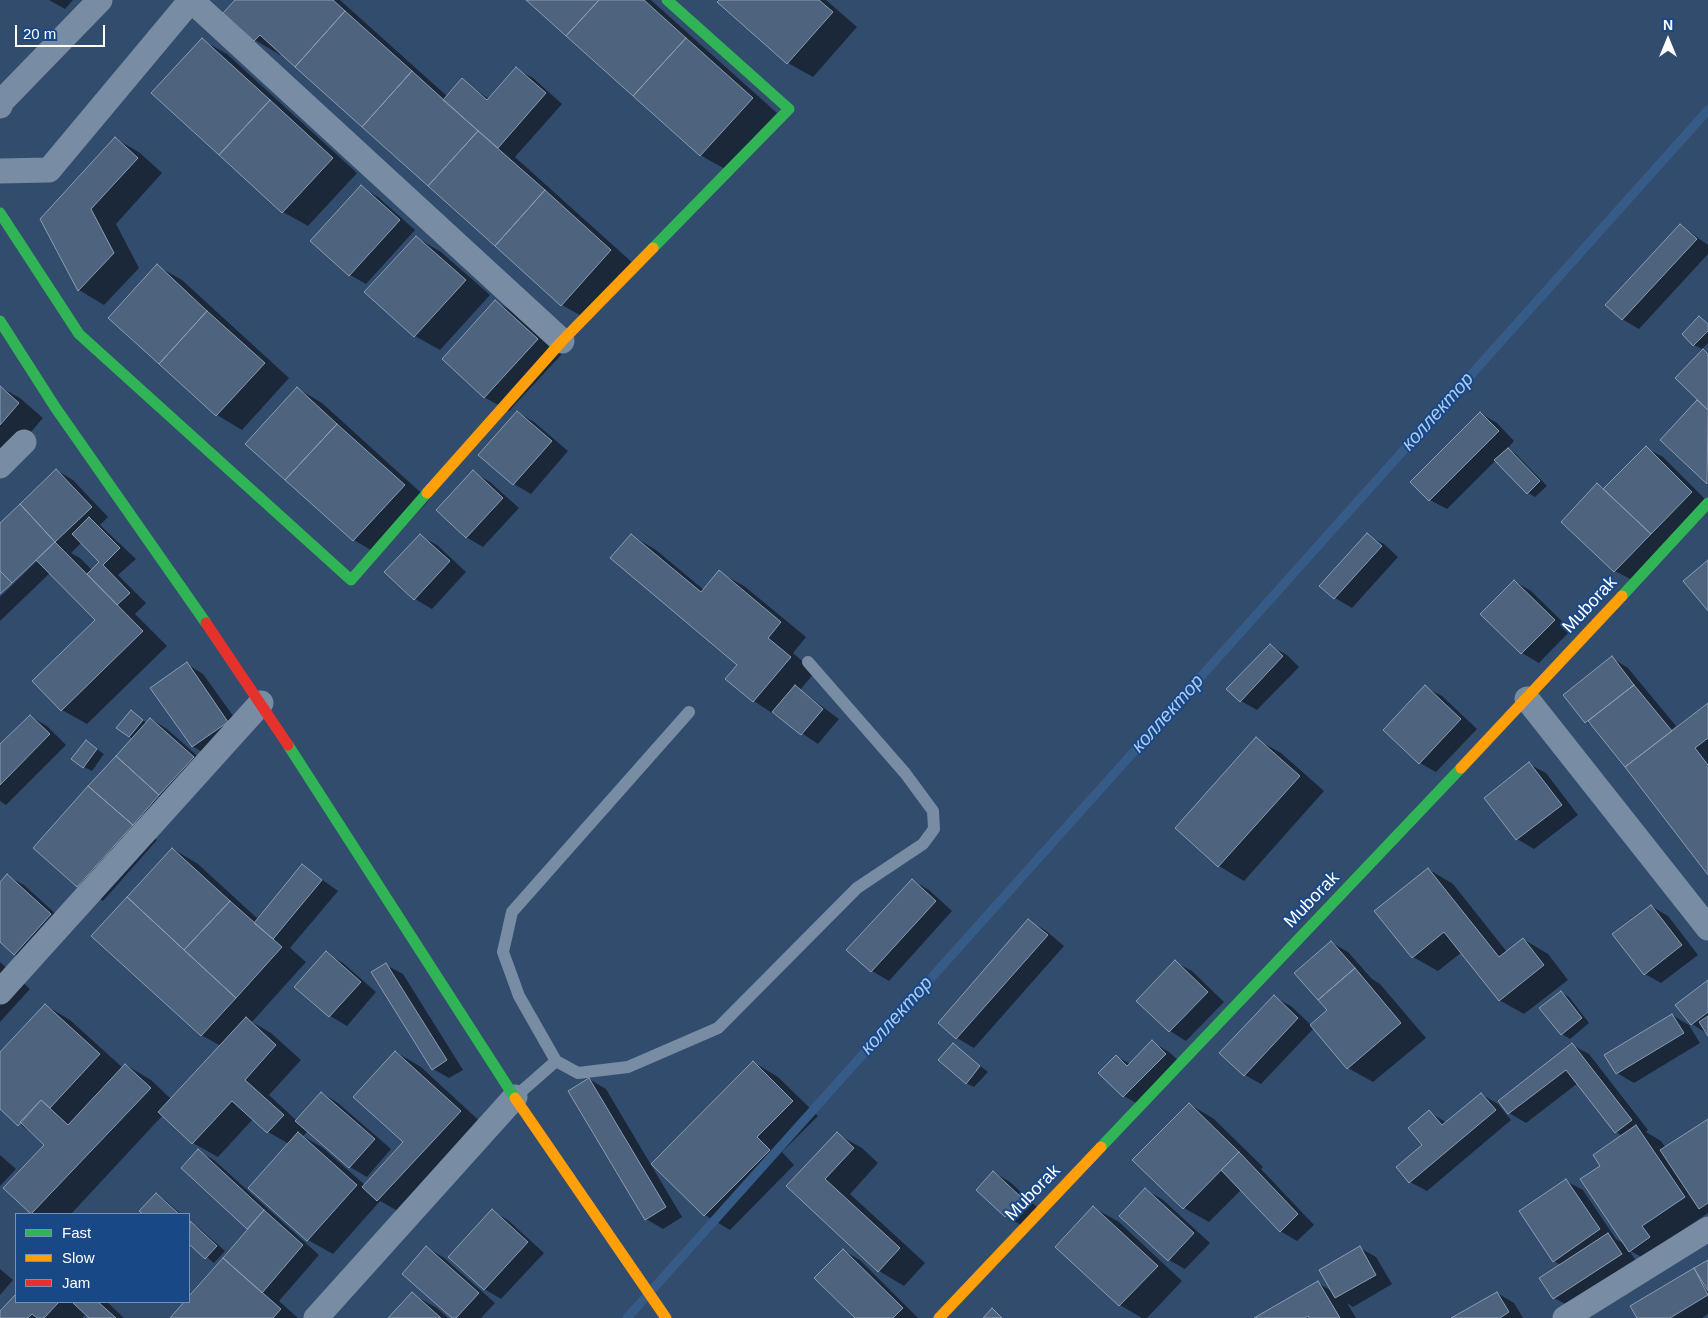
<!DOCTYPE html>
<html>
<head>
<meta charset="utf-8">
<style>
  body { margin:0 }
  #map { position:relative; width:1708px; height:1318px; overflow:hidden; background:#324c6e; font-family:Helvetica,sans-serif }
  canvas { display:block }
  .legend { position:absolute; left:15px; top:1213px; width:175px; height:90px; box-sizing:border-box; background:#194886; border:1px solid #7591b6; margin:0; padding:6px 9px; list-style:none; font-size:15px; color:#fff }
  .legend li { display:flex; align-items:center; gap:10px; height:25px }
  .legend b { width:25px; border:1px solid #7591b6 }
  .north { position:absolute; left:1643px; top:15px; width:50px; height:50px; -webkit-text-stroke:4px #194886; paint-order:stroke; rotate:0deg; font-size:14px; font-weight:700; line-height:20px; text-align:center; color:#fff }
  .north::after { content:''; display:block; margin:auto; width:18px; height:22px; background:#fff; clip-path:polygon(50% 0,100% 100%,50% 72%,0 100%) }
  .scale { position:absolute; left:15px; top:25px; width:90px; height:22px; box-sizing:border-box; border:2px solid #fff; border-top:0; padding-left:6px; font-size:15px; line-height:18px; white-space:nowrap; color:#fff; -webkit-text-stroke:4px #194886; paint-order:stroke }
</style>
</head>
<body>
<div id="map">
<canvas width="1708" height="1318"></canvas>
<ul class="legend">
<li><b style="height:6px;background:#30b455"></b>Fast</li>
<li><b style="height:6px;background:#ff9f0a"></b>Slow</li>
<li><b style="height:6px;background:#e5322d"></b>Jam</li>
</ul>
<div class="north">N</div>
<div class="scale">20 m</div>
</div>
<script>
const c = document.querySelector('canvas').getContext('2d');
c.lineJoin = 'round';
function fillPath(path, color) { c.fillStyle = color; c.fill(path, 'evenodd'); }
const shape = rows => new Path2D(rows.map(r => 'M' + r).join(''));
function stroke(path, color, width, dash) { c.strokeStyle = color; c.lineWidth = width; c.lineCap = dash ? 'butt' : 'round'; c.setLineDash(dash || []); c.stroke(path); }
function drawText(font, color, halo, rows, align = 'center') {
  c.font = font + ' Helvetica,sans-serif'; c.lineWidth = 4; c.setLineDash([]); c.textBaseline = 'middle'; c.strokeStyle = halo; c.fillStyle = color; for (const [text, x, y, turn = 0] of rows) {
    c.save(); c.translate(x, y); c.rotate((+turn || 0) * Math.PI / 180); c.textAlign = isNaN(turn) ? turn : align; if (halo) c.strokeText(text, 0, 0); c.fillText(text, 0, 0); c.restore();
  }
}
const shadow = shape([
  [49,0,73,0,65,9],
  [237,0,340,0,448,97,462,80,489,99,516,69,533,78,562,104,515,157,635,265,587,319,562,305,282,53,280,55,255,40,225,13],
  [528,0,651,0,777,113,725,169,700,155],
  [717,0,826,0,857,27,813,77,788,63],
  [202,40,227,54,357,173,308,226,283,212],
  [115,138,140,153,162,173,116,224,139,268,104,305,79,290,42,219],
  [361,187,378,197,415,230,366,284,350,275],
  [1680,225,1708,245,1708,254,1639,329,1622,319],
  [416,237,441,252,490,295,440,350,415,336,366,292],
  [157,266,182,280,289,378,242,430,217,415,110,318],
  [496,302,521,316,562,354,509,411,484,397],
  [1700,318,1708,323,1708,343,1702,349,1694,345],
  [1703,351,1708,353,1708,483,1661,439,1699,400],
  [0,387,20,398,43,418,0,468],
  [297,388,322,403,429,500,379,555,354,540,247,443],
  [517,412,534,422,568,451,531,494,514,484,480,455],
  [1480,413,1497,423,1514,441,1507,449,1516,454,1547,486,1535,497,1528,493,1496,460,1447,509,1430,500],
  [1646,448,1663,457,1708,502,1632,580,1615,571,1598,485,1605,489],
  [56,470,73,480,108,517,100,525,136,559,118,575,146,603,135,614,167,646,87,724,62,710,96,620,50,573,0,621,0,597,38,560,36,559,0,593,0,525],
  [82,542,101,562,92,570,80,558,71,553],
  [473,472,490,482,519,508,483,547,466,537],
  [631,535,656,550,704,590,719,572,744,586,806,637,793,653,815,672,800,690,839,719,818,744,754,701,739,665],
  [1367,535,1384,544,1398,557,1352,608,1335,598,1321,586],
  [420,536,437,545,466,572,432,609,415,599,386,572],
  [1514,581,1531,591,1571,630,1539,663,1522,653,1482,614],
  [1270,646,1287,655,1299,667,1257,710,1241,701],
  [1612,658,1628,668,1676,726,1629,762,1708,705,1708,873,1595,727,1586,722],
  [187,664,203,674,244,731,209,756,192,746],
  [1425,687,1442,696,1477,729,1436,772,1420,763],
  [131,712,147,723,151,719,167,729,210,767,150,833,157,840,103,901,78,886,35,848,133,739,129,736],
  [30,716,47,726,66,745,6,805,0,801,0,746],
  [1256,739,1281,753,1324,791,1244,881,1219,866,1176,828],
  [94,747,104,754,92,771,84,767],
  [1529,764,1546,773,1578,815,1534,849,1517,839],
  [173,849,198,864,259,920,303,866,338,891,290,948,306,962,252,1022,271,1033,301,1060,269,1095,297,1121,322,1093,338,1103,391,1149,367,1177,350,1167,308,1131,303,1136,323,1148,365,1185,404,1142,396,1052,421,1067,485,1126,403,1214,380,1201,333,1254,308,1240,289,1144,268,1132,253,1119,218,1157,193,1143,163,1115,71,1214,33,1214,5,1188,45,1145,0,1107,0,1054,45,1005,70,1020,123,1068,126,1065,151,1080,172,1100,221,1046,201,1035],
  [1428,869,1453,884,1507,952,1523,939,1548,954,1568,980,1524,1014,1499,1000,1462,952,1438,971,1413,957],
  [7,876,24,885,67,924,31,963,14,954,0,941,0,884],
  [912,880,929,890,952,911,889,981,872,971,848,950],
  [1651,906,1668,916,1698,955,1661,983,1645,974],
  [1029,921,1045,930,1064,946,974,1048,957,1038,939,1023],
  [1331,942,1348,952,1372,979,1380,984,1426,1038,1373,1082,1348,1068,1314,1028,1261,1084,1245,1075,1274,997,1291,1006,1311,1025,1329,1010],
  [326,953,343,963,376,992,347,1026,330,1016,296,987],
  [0,962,30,989,0,1022],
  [1175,962,1192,971,1224,1002,1186,1041,1170,1031,1138,1001],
  [386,965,403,974,463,1070,449,1078,433,1069],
  [1708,982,1708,1034,1692,1024],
  [1561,992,1569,997,1589,1023,1570,1039,1562,1034],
  [1672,1015,1689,1025,1700,1043,1634,1083,1617,1073],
  [1152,1042,1169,1052,1182,1064,1141,1106,1124,1096,1116,1056,1130,1064],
  [953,1044,988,1072,974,1087,966,1083],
  [1572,1045,1589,1054,1648,1130,1646,1132,1661,1141,1666,1148,1708,1120,1708,1213,1666,1241,1655,1265,1629,1250,1638,1264,1571,1307,1554,1298,1561,1265,1554,1261,1566,1181,1583,1190,1616,1239,1625,1244,1602,1166,1623,1136,1616,1132,1578,1083,1526,1123,1509,1113],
  [753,1062,778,1077,818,1116,782,1152,794,1165,730,1230,705,1215,653,1164],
  [589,1079,606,1089,682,1217,663,1229,646,1219],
  [1481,1094,1498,1104,1511,1120,1427,1191,1410,1182,1424,1145,1429,1112,1447,1123],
  [1189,1104,1214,1119,1263,1167,1261,1169,1314,1225,1297,1241,1280,1231,1241,1190,1209,1222,1184,1208],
  [837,1134,862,1148,878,1163,850,1194,925,1263,904,1286,879,1271,788,1186],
  [198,1151,214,1160,319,1255,279,1301,298,1318,171,1318,186,1302,189,1302,189,1298,248,1229,182,1168],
  [0,1155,16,1169,0,1186],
  [993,1172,1010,1182,1038,1208,1022,1226,1006,1216],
  [1145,1190,1162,1199,1210,1243,1185,1269,1169,1260],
  [157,1195,164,1199,181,1214,145,1214,141,1211],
  [1094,1208,1119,1222,1182,1281,1147,1318,1142,1318,1120,1305,1057,1247],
  [493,1211,509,1221,544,1253,501,1299,484,1289],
  [189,1222,198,1227,225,1251,214,1263,189,1242],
  [427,1248,443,1257,495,1303,481,1318,454,1318],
  [1360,1248,1376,1257,1392,1284,1353,1307,1347,1303,1356,1318,1256,1318,1318,1283,1332,1291],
  [844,1251,860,1260,918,1318,857,1318],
  [1708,1261,1708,1314,1702,1318,1639,1318,1632,1307],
  [0,1269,13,1280,0,1295],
  [1497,1293,1514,1303,1523,1318,1454,1318],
  [412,1294,437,1308,448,1318,390,1318],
  [16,1296,16,1302,107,1302,124,1318,91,1318,87,1314,82,1318,0,1318,0,1313]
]);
const stream = shape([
  [627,1318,1708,110]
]);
const building = shape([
  [235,0,333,0,345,11,295,67,260,35,254,41,223,13,235,0],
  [526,0,599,0,566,36,526,0],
  [599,0,644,0,686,38,633,96,566,36,599,0],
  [719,0,819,0,833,12,787,64,717,2,719,0],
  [345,11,412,71,362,127,295,67,345,11],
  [202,38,270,100,219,155,151,93,202,38],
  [686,38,753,98,700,156,633,96,686,38],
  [516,67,546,93,498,148,443,100,462,78,487,100,516,67],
  [412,71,478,131,428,186,362,127,412,71],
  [270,100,333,158,282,213,219,155,270,100],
  [478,131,545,190,495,246,428,186,478,131],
  [115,137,138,158,91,209,114,253,78,291,40,219,115,137],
  [361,185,400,220,349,276,310,241,361,185],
  [545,190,611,250,561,306,495,246,545,190],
  [1680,224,1697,239,1622,320,1605,305,1680,224],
  [416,236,466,280,414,337,364,292,416,236],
  [157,264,207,311,159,364,108,318,157,264],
  [495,300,538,339,484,398,442,359,495,300],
  [207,311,265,363,216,416,159,364,207,311],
  [1699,316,1708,324,1708,331,1693,346,1682,334,1699,316],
  [1703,349,1708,354,1708,410,1675,378,1703,349],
  [0,386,19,403,0,425,0,386],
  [297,387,337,424,285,480,245,444,297,387],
  [1697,400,1708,410,1707,484,1660,440,1697,400],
  [517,411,552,441,513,485,478,455,517,411],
  [1480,412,1499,431,1429,501,1410,482,1480,412],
  [337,424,405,485,353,541,285,480,337,424],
  [1646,446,1692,492,1651,534,1603,489,1646,446],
  [1508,448,1540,481,1527,494,1494,460,1508,448],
  [56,469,92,507,55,542,20,504,56,469],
  [473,470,503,498,466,538,436,510,473,470],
  [1597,483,1651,534,1614,572,1561,522,1597,483],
  [20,504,55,542,12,583,0,571,0,523,20,504],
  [89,517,120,548,103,565,130,593,117,605,87,574,99,562,72,534,89,517],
  [1367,533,1382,546,1334,599,1319,586,1367,533],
  [420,534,450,561,414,600,384,572,420,534],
  [631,534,701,592,719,570,781,622,768,638,791,657,753,702,725,679,737,665,610,558,631,534],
  [55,542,143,631,61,711,32,681,95,620,36,560,55,542],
  [1708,560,1708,611,1683,581,1708,560],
  [0,571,12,583,0,594,0,571],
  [1514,580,1555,620,1521,654,1480,614,1514,580],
  [1270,644,1283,656,1240,702,1226,689,1270,644],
  [1612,656,1634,685,1585,723,1563,695,1612,656],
  [187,662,228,722,192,747,150,688,187,662],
  [795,685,823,709,801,735,772,712,795,685],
  [1425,685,1461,719,1419,764,1383,730,1425,685],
  [1634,685,1672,731,1625,767,1588,721,1634,685],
  [1708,703,1708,738,1695,748,1708,765,1708,875,1625,767,1708,703],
  [131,710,143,720,129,737,116,728,131,710],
  [30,715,50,734,0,785,0,744,30,715],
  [150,718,194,757,159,795,116,756,150,718],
  [1256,737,1300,776,1218,867,1175,828,1256,737],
  [86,740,97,749,83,768,71,759,86,740],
  [116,756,159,795,133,825,88,786,116,756],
  [1529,762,1562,805,1516,840,1484,798,1529,762],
  [88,786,133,825,77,887,33,848,88,786],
  [172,848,230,901,184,950,127,897,172,848],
  [302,864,322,880,273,939,254,923,302,864],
  [1428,868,1499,957,1523,938,1544,965,1499,1001,1444,932,1412,958,1374,911,1428,868],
  [7,874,51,914,14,955,0,942,0,882,7,874],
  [912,879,936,901,871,972,846,950,912,879],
  [127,897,236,998,201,1036,91,936,127,897],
  [230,901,282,947,236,998,184,950,230,901],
  [1651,905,1682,945,1644,975,1612,934,1651,905],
  [1028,919,1048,935,956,1039,938,1023,1028,919],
  [1331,941,1355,968,1318,1000,1294,973,1331,941],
  [326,951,361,982,329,1017,294,987,326,951],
  [1175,960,1208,992,1169,1032,1136,1001,1175,960],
  [386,963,447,1060,432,1070,371,972,386,963],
  [1355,968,1401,1023,1347,1069,1310,1025,1327,1010,1318,1000,1355,968],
  [1708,980,1708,1012,1691,1025,1675,1005,1708,980],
  [1561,991,1582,1018,1561,1035,1539,1008,1561,991],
  [1274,995,1298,1018,1244,1076,1219,1053,1274,995],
  [45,1004,100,1054,50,1108,41,1100,18,1126,0,1109,0,1052,45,1004],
  [1672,1014,1684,1033,1616,1074,1604,1055,1672,1014],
  [1708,1016,1708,1036,1699,1022,1708,1016],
  [246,1017,276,1045,245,1080,284,1115,267,1133,232,1101,192,1144,158,1112,246,1017],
  [1152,1040,1166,1054,1123,1097,1098,1073,1116,1055,1127,1066,1152,1040],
  [953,1043,980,1066,966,1084,938,1060,953,1043],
  [1572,1043,1632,1120,1615,1133,1566,1070,1508,1114,1498,1101,1572,1043],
  [395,1051,461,1111,377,1201,362,1187,403,1142,353,1097,395,1051],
  [753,1061,793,1101,757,1137,770,1150,704,1216,651,1164,753,1061],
  [125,1064,151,1088,31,1214,3,1188,44,1145,20,1122,41,1100,68,1125,125,1064],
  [589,1078,666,1207,645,1220,568,1091,589,1078],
  [321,1092,375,1139,349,1168,295,1121,321,1092],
  [1481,1093,1496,1110,1409,1183,1396,1167,1422,1145,1408,1128,1429,1110,1442,1125,1481,1093],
  [1189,1103,1239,1152,1183,1209,1132,1160,1189,1103],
  [1708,1119,1708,1203,1699,1209,1660,1150,1708,1119],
  [1636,1125,1685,1197,1642,1226,1650,1237,1629,1252,1580,1179,1600,1166,1593,1155,1636,1125],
  [298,1132,357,1185,307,1241,248,1188,298,1132],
  [837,1132,854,1148,825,1179,900,1248,878,1272,786,1186,837,1132],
  [198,1149,264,1210,247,1229,181,1168,198,1149],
  [1239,1152,1298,1214,1280,1232,1221,1170,1239,1152],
  [993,1171,1022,1198,1005,1217,976,1190,993,1171],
  [1566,1179,1600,1229,1553,1262,1519,1211,1566,1179],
  [1145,1188,1194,1233,1168,1261,1119,1216,1145,1188],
  [156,1193,179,1214,143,1214,139,1211,156,1193],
  [1093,1206,1158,1266,1119,1306,1055,1247,1093,1206],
  [492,1209,528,1242,484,1290,448,1257,492,1209],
  [264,1210,303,1245,262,1293,223,1258,264,1210],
  [190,1221,217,1246,205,1259,189,1244,190,1221],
  [1608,1233,1622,1254,1553,1299,1539,1278,1608,1233],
  [426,1246,479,1293,456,1318,452,1318,402,1274,426,1246],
  [1360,1246,1376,1275,1335,1298,1319,1270,1360,1246],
  [843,1249,903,1308,893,1318,855,1318,814,1278,843,1249],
  [223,1258,281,1309,273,1318,170,1318,184,1302,189,1302,189,1296,223,1258],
  [1708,1260,1708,1291,1694,1268,1708,1260],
  [1694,1268,1708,1295,1670,1318,1637,1318,1630,1306,1694,1268],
  [1318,1281,1340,1318,1309,1318,1308,1316,1305,1318,1254,1318,1318,1281],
  [412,1292,441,1318,388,1318,412,1292],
  [1497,1292,1509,1312,1500,1318,1451,1318,1497,1292],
  [16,1294,16,1302,59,1302,44,1318,37,1318,32,1314,28,1318,0,1318,0,1311,16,1294],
  [72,1302,98,1302,116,1318,89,1318,72,1302],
  [992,1308,1002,1318,983,1318,992,1308]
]);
const lane = shape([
  [689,712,512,912,503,952,519,996,556,1061,578,1073,628,1067,718,1028,857,888,923,844,934,829,933,811,905,773,808,662],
  [515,1097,556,1061]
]);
const street = shape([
  [191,0,562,341],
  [0,106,2,101,100,0],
  [0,171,49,170,191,0],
  [0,466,24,442],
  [1527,699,1708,928],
  [0,992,261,703],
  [316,1318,515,1097],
  [1565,1318,1708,1229]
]);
const fast = shape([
  [0,213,79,334,351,580,427,493],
  [653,248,789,109,667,0],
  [0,321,55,407,206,623],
  [1622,596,1708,503],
  [288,745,515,1098],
  [1101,1147,1461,768]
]);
const slow = shape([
  [427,493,562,341,653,248],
  [1461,768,1622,596],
  [515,1098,666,1318],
  [939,1318,1101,1147]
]);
const jam = shape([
  [206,623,288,745]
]);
const streetNames = [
  ["Muborak",1590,605,-47],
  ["Muborak",1312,900,-46],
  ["Muborak",1033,1193,-46]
];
const waterNames = [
  ["коллектор",1438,412,-48],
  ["коллектор",1168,714,-48],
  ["коллектор",897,1016,-48]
];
fillPath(shadow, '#0007');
stroke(stream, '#375b87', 9);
fillPath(building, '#4e637e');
stroke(building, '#8c9cb1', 1);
stroke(lane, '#788ca4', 12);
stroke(street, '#788ca4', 25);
stroke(fast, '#30b455', 11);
stroke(slow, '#ff9f0a', 11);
stroke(jam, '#e5322d', 11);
drawText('18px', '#fff', '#194886', streetNames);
drawText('italic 19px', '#abccf4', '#194886', waterNames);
</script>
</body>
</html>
